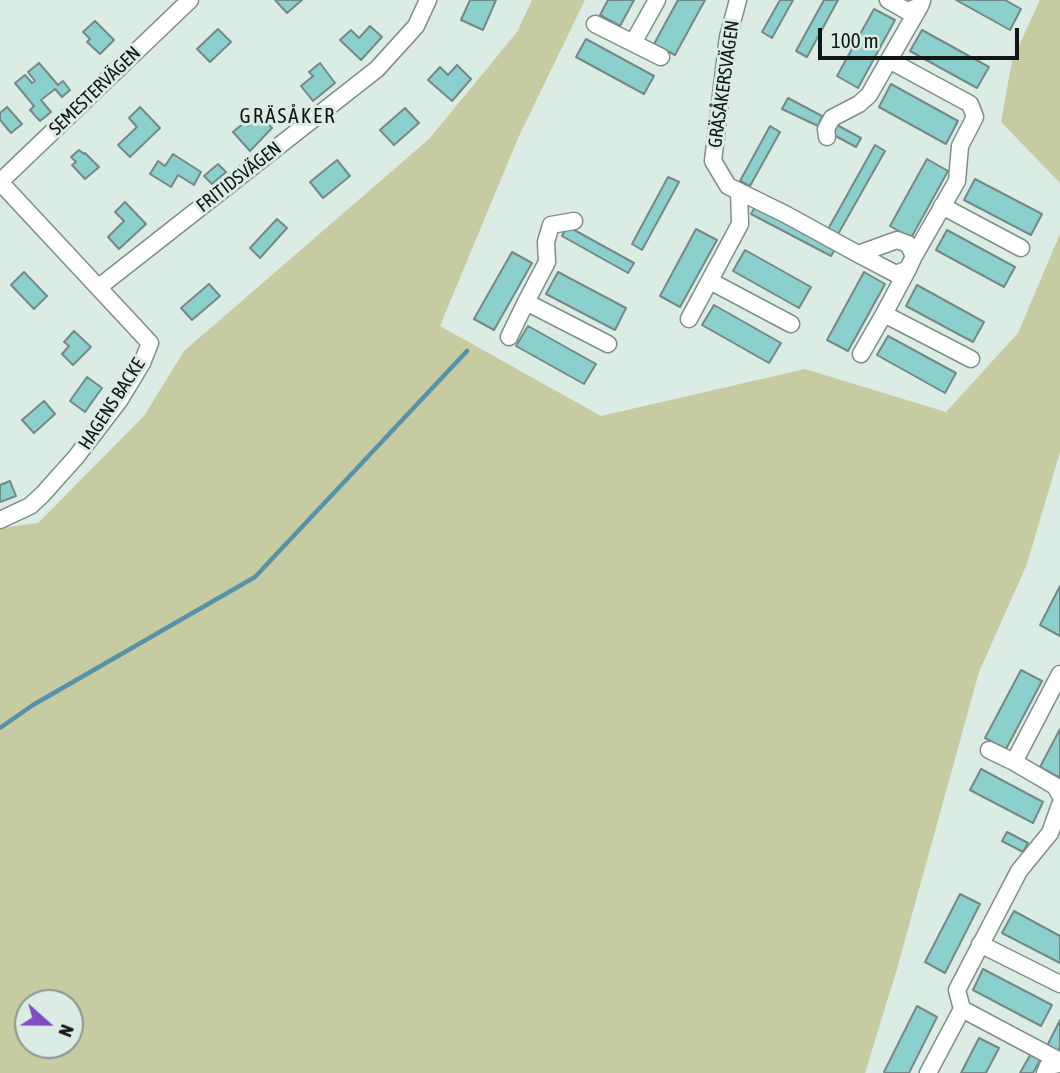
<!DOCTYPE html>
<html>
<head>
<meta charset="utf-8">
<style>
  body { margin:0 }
  #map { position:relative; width:1060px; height:1073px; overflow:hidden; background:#dbece5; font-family:"Asap Condensed",sans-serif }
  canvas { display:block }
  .north { position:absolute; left:14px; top:989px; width:70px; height:70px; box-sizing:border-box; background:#dbece5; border:2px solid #8a9691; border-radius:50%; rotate:111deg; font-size:19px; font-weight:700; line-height:28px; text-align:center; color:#101613 }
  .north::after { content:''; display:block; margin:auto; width:24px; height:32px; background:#814dc5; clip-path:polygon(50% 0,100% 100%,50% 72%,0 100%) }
  .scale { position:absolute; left:818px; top:28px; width:201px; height:32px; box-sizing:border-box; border:4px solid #101613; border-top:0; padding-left:9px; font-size:21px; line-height:24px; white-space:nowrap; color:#101613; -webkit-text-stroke:5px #dbece5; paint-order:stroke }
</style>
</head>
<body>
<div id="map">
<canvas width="1060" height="1073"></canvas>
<div class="north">N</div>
<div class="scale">100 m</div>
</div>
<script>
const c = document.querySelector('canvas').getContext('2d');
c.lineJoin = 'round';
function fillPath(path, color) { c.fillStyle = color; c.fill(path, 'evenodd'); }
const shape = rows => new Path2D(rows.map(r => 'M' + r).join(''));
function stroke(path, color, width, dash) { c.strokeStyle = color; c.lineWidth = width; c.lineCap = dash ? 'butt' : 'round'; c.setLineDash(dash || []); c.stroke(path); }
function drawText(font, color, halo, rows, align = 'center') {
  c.font = font + ' "Asap Condensed",sans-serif'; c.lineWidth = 6; c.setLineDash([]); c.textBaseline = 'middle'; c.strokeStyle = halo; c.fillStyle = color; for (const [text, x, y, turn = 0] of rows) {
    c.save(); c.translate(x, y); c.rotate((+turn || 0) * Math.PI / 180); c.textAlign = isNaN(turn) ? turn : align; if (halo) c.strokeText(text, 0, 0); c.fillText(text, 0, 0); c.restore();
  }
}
const green = shape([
  [532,0,585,0,519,136,440,326,601,416,805,369,946,412,1018,333,1060,234,1060,452,1027,564,979,672,897,969,865,1073,0,1073,0,528,38,523,144,416,184,351,429,139,517,32],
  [28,1003,70,1003,70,1045,28,1045],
  [1040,0,1060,0,1060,183,1001,122,1012,61]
]);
const stream = shape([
  [0,728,33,705,255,577,467,351]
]);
const building = shape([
  [275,0,302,0,287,13,275,0],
  [470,0,496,0,483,30,461,20,470,0],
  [608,0,634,0,620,26,600,15,608,0],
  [678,0,705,0,675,55,654,44,678,0],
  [780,0,793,0,772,38,762,32,780,0],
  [824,0,838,0,807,57,796,51,824,0],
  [956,0,1005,0,1021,9,1010,30,956,0],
  [874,9,895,20,858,88,837,76,874,9],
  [95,21,114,40,100,54,87,42,90,39,83,32,95,21],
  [370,26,382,37,361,60,340,40,351,30,359,38,370,26],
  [218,29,231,42,210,62,197,49,218,29],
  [922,30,989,67,977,88,910,51,922,30],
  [586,39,654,76,644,94,576,57,586,39],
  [39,63,58,85,63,81,70,90,62,97,55,89,41,100,51,112,40,121,30,110,34,106,15,83,25,75,32,83,35,81,28,72,39,63],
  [320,63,335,83,313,101,301,86,313,76,309,72,320,63],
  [457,65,471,79,452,101,428,80,440,67,448,75,457,65],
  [891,84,958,121,946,144,879,107,891,84],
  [788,98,822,116,818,126,782,109,788,98],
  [7,107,22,124,11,133,0,120,0,113,7,107],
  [140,107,160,128,130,157,118,145,137,127,129,118,140,107],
  [405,108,419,123,394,145,380,130,405,108],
  [261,115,272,128,250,151,233,132,245,122,248,126,261,115],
  [837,125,861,138,856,147,832,134,837,125],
  [770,126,780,132,750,186,740,181,770,126],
  [875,145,885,151,837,236,827,231,875,145],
  [79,150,84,154,85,153,99,167,85,179,72,165,76,162,71,157,79,150],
  [173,154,201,172,194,185,178,175,171,187,150,174,158,161,165,166,173,154],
  [927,159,948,171,911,238,890,226,927,159],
  [337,160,350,176,323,198,310,182,337,160],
  [218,164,226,172,212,184,204,176,218,164],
  [668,177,679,182,642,250,632,244,668,177],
  [975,179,1042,214,1031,235,964,200,975,179],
  [125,202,146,224,119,249,108,237,124,221,115,212,125,202],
  [757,204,837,246,831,256,751,214,757,204],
  [277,219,287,228,260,258,250,248,277,219],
  [567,226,634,263,628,273,562,236,567,226],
  [696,229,717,240,680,307,660,296,696,229],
  [947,230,1015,267,1004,287,936,250,947,230],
  [745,250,811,287,799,308,733,271,745,250],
  [512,252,532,263,494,330,474,319,512,252],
  [24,272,47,296,34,309,11,285,24,272],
  [558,272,626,308,615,330,546,294,558,272],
  [864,272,885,284,848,351,827,340,864,272],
  [209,284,220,296,192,320,181,308,209,284],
  [917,285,984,322,973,342,906,306,917,285],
  [714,305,781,343,769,363,702,325,714,305],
  [528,326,596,364,584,384,516,346,528,326],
  [74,331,91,347,73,365,62,354,69,346,64,342,74,331],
  [888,336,956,373,945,393,877,355,888,336],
  [87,377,102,388,85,412,70,401,87,377],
  [44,401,55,414,34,433,22,420,44,401],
  [10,481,16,496,0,502,0,485,10,481],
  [1060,586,1060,636,1040,625,1060,586],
  [1021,670,1042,681,1006,749,985,738,1021,670],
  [1060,729,1060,778,1040,767,1060,729],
  [981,769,1043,802,1033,823,970,790,981,769],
  [1007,832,1028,843,1023,852,1002,841,1007,832],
  [960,894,980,904,945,973,925,962,960,894],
  [1014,911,1060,936,1060,963,1002,933,1014,911],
  [983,969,1052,1005,1041,1026,973,990,983,969],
  [917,1006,937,1017,909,1073,885,1073,884,1072,917,1006],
  [1060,1020,1060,1047,1058,1051,1047,1046,1060,1020],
  [979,1038,999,1048,986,1073,961,1073,979,1038],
  [1033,1050,1043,1055,1033,1073,1020,1073,1033,1050]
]);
const minor = shape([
  [738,0,728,37,713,161,728,186,785,214,858,254,896,274,908,269,914,256,908,244,897,240,858,254],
  [888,0,907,11,920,6,922,1],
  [595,24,633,43,657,0],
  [633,43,661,57],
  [827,137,826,129,832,118,859,104,869,95,889,60],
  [942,206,1021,248],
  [574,221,551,225,546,242,547,262,526,302,608,344],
  [914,256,957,181,960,146,975,117,970,104,889,60,920,6],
  [908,269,884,314,971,359],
  [710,281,791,324],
  [99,287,377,69,416,26,428,0],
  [689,319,740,224,739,191],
  [509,337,526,302],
  [861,354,884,314],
  [0,520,30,506,42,495,76,457,119,401,142,363,150,343,0,182,190,0],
  [1060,674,1014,762,1055,786,1060,795],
  [989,750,1014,762],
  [980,944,1060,984],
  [962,1009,957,990,1019,871,1050,833,1060,805],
  [928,1073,962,1009,1060,1061],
  [1045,1073,1048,1066,1060,1064]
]);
const streetNames = [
  ["GRÄSÅKERSVÄGEN",724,84,-82],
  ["SEMESTERVÄGEN",95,91,-44],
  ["FRITIDSVÄGEN",239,177,-38],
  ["HAGENS BACKE",112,404,-57]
];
const neighbourhoodNames = [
  ["GRÄSÅKER",288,116]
];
fillPath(green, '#c6cba1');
stroke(stream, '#5793a7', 4.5);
fillPath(building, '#8cd0ce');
stroke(building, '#768887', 2);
stroke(minor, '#7f8f88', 19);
stroke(minor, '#fff', 16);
drawText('19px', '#101613', '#dbece5', streetNames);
c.letterSpacing = '2px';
drawText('21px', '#101613', '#dbece5', neighbourhoodNames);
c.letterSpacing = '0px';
</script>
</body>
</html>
